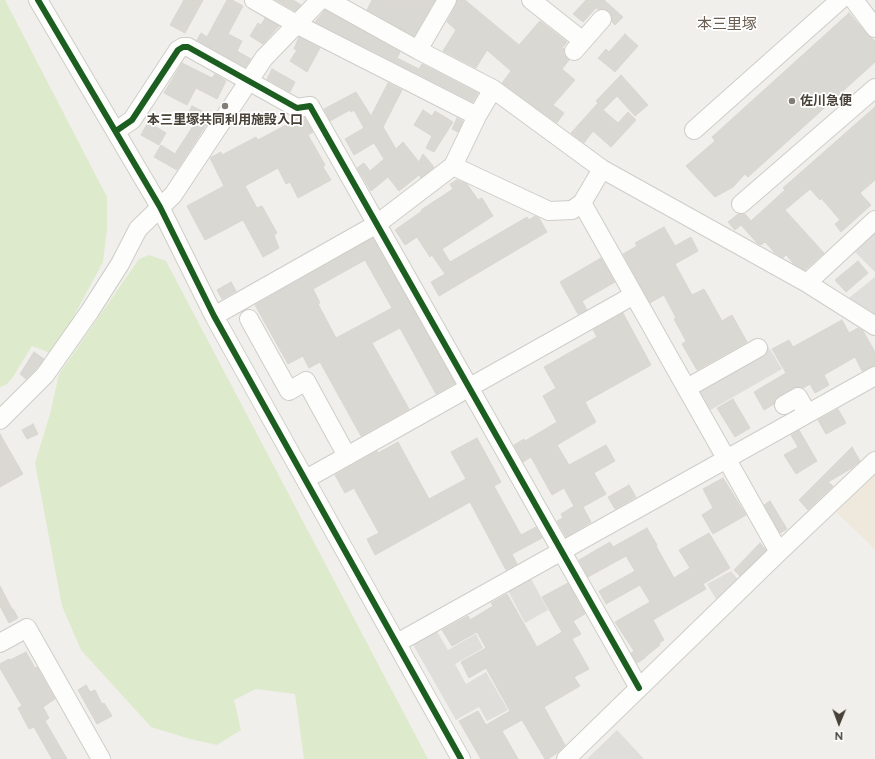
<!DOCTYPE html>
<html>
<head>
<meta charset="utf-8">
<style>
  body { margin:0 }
  #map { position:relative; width:875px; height:759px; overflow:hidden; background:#f0efeb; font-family:Raleway,sans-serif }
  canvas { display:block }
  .north { position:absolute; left:819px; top:703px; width:40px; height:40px; -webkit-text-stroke:3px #fff; paint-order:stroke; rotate:181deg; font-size:11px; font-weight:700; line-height:16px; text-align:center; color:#474137 }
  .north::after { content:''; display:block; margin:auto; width:14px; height:18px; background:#474137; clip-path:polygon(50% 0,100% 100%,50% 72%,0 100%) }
</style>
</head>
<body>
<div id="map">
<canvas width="875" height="759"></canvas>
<div class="north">N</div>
</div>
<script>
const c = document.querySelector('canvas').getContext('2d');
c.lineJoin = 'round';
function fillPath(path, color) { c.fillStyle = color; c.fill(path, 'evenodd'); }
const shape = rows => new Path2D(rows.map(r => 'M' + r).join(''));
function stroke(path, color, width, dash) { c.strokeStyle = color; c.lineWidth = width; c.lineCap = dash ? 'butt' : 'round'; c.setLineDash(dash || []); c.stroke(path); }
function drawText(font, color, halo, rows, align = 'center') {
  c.font = font + ' Raleway,"Noto Sans JP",sans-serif'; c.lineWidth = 3.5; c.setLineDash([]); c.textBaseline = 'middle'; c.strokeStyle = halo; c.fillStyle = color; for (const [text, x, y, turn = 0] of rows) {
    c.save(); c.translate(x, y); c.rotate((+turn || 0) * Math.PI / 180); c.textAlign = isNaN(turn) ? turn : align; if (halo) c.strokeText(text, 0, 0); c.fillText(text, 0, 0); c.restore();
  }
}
const commercial = shape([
  [875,472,875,549,835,511]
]);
const green = shape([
  [0,0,5,0,107,197,107,229,103,262,61,340,50,353,32,346,13,377,7,384,0,387],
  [149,255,166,261,428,759,304,759,295,694,256,689,234,700,241,730,217,745,190,739,151,727,81,650,62,606,35,463,50,414,59,374,139,259]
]);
const parking = shape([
  [875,227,875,272,851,248],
  [875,277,875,318,845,301],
  [768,346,782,369,707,412,693,389],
  [731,571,741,583,719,604,707,584],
  [529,575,548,610,525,623,506,587],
  [435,628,448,650,476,634,483,648,455,664,466,684,486,672,508,710,487,721,479,707,456,720,411,641],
  [617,730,644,759,587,759]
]);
const building = shape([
  [184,0,203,0,185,33,170,25,184,0],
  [227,0,232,0,243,6,228,34,242,41,237,51,251,59,245,67,197,40,201,33,207,37,227,0],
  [276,0,293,0,301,5,295,11,276,0],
  [372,0,435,0,414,36,367,10,372,0],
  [457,0,465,0,519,45,540,21,567,42,562,48,564,49,564,55,569,60,562,69,575,80,553,105,564,113,557,123,502,83,511,71,487,50,476,68,443,51,456,30,447,22,456,5,457,0],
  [586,0,604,0,623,17,615,25,612,22,612,16,609,11,604,9,598,9,596,8,583,22,573,14,586,0],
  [325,10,400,52,397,58,419,69,422,64,478,93,473,102,315,22,325,10],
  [849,13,867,34,875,41,875,62,748,177,745,174,733,187,715,197,686,166,715,141,712,137,849,13],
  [265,18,279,26,263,44,250,36,258,23,261,25,265,18],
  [625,34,638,46,615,72,598,58,606,49,609,52,625,34],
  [299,37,320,48,307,72,290,61,297,50,294,49,299,37],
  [182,63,212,78,215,74,226,81,217,99,196,88,187,105,164,93,182,63],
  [272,69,295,82,290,92,267,79,272,69],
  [621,75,648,105,635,116,617,96,603,110,618,123,628,112,636,120,611,147,593,131,584,143,571,133,598,103,596,101,621,75],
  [388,83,402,90,383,127,396,149,403,142,419,162,423,154,434,167,421,178,419,175,399,191,388,177,371,191,357,168,364,163,370,171,384,159,374,143,354,155,345,139,364,128,354,110,351,112,350,110,330,121,324,109,356,92,371,116,388,83],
  [192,106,212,116,177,170,154,157,161,145,175,154,193,126,184,121,192,106],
  [875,107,875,180,860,193,871,205,841,232,835,224,840,220,821,198,820,200,810,189,785,210,824,253,805,270,794,264,786,255,783,258,775,253,765,242,761,245,757,243,741,225,735,230,728,222,738,214,745,214,751,221,785,190,783,188,875,107],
  [423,110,432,116,435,111,453,122,434,152,426,148,432,136,414,125,423,110],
  [304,117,313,132,308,135,325,165,323,167,331,180,298,198,290,182,286,184,278,168,245,186,257,208,262,206,277,233,274,235,279,248,263,257,243,220,205,240,187,206,224,186,210,158,221,152,222,155,256,137,258,140,299,118,304,117],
  [457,118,463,121,458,132,452,129,457,118],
  [148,122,166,133,159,145,141,135,148,122],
  [457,180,467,184,478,200,482,198,493,216,442,249,450,262,527,217,529,220,535,216,539,218,547,232,439,296,431,282,445,274,432,255,430,257,417,237,405,245,395,230,422,211,421,210,453,189,450,184,457,180],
  [664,227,675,246,691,237,698,251,675,264,692,295,704,289,722,321,732,315,747,342,697,370,682,344,686,341,674,319,676,318,664,295,650,303,623,254,637,246,635,243,664,227],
  [373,238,455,383,436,394,400,328,372,343,409,409,361,436,320,362,309,368,303,356,288,364,255,305,373,238],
  [365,260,392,308,336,338,318,304,320,303,313,289,365,260],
  [601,258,615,282,582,301,587,310,578,314,560,282,601,258],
  [858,261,868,273,846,292,835,280,858,261],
  [231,282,236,291,222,299,217,290,231,282],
  [623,313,651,365,585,402,596,422,557,445,569,465,606,445,615,461,594,473,606,494,583,507,591,522,566,537,557,521,563,518,561,514,574,506,564,488,552,495,531,457,523,462,514,445,524,439,525,441,557,422,543,396,556,388,544,367,597,337,593,330,623,313],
  [842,320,849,333,858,328,863,331,875,352,875,365,862,371,855,357,824,375,829,385,815,393,810,384,803,388,798,387,793,388,779,396,775,399,774,404,764,410,754,392,786,373,772,349,789,340,793,347,842,320],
  [34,352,44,359,37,368,26,379,20,374,34,352],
  [733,399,750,428,735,437,717,408,733,399],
  [838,409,846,423,826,434,818,420,838,409],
  [33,424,38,434,27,439,22,430,33,424],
  [799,430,817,461,796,474,784,455,798,447,791,435,799,430],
  [0,434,23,474,0,487,0,434],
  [477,438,501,482,494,486,521,535,536,527,542,538,512,554,517,564,506,570,470,502,375,555,367,539,379,533,354,488,345,493,335,475,377,451,378,453,398,442,429,499,466,479,451,452,477,438],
  [852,447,860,461,852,468,828,482,833,486,808,510,799,500,852,447],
  [723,478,746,515,713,534,702,515,713,508,703,489,723,478],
  [629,485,636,497,615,509,608,497,629,485],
  [770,501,787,529,780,533,764,505,770,501],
  [647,528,657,545,656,546,674,578,690,568,679,550,709,533,730,568,703,584,706,589,653,620,664,640,659,643,660,645,645,657,645,658,637,663,631,653,634,651,615,622,650,602,640,585,606,604,599,591,635,571,626,556,588,577,579,560,610,542,613,547,647,528],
  [760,543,766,550,740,576,734,570,760,543],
  [568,583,585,614,573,621,581,634,572,639,589,669,574,677,580,686,544,707,565,745,557,753,548,759,545,759,522,720,502,731,518,759,481,759,459,721,478,711,486,725,510,711,486,668,469,678,461,662,486,648,477,632,452,646,442,630,468,616,470,620,493,606,491,603,507,594,537,647,562,632,542,597,568,583],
  [0,586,12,609,13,609,18,618,9,623,0,606,0,586],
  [26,652,35,668,37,667,55,699,43,707,49,718,45,721,67,759,52,759,34,727,29,729,18,708,22,706,0,668,0,664,9,659,10,660,26,652],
  [86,685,90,692,95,690,102,704,104,703,112,716,97,724,78,690,86,685]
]);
const minor = shape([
  [38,0,160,207,214,316,461,759],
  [254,0,298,25,477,116,493,89,602,169,807,283,875,326],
  [328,0,418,50,493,89],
  [531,0,583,41],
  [854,0,875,28],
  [418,50,447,0],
  [574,51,602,19],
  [477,116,453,166,549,211,572,210,582,203,602,169],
  [694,130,840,0],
  [116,131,132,120,178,50,183,47,188,47,297,108,310,106,639,688],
  [582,203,779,552],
  [741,204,875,88],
  [807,283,875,220],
  [214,316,377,224,453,166],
  [249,319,289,391,306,381,347,456],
  [687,388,758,348],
  [784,405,798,397,807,413],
  [0,420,45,375,90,311,120,264,138,229,173,195,264,58,320,0],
  [306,479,634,295],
  [0,643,27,628,101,759],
  [397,643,875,376],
  [566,759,779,552,875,461]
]);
const cycleway = shape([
  [38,0,160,207,214,316,461,759],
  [116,131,132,120,178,50,183,47,188,47,297,108,310,106,639,688]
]);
const markers = [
  [792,101,4,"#827e76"],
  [225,106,4,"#827e76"]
];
const poiNames = [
  ["佐川急便",800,101],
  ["本三里塚共同利用施設入口",225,120,"center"]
];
const quarterNames = [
  ["本三里塚",727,24]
];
fillPath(commercial, '#efe8dc');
fillPath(green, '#deeacc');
fillPath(parking, '#e0dedb');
fillPath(building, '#dad8d3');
stroke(building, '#d9d6d1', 1);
stroke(minor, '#cecdc8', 20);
stroke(minor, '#fdfdfc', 18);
stroke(cycleway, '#1b5e20', 6);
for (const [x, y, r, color] of markers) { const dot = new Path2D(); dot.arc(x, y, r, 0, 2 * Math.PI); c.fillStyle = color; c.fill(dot); stroke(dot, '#fff', 1.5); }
drawText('bold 13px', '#474137', '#fff', poiNames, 'left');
drawText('15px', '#695e4f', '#fff', quarterNames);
</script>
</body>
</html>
